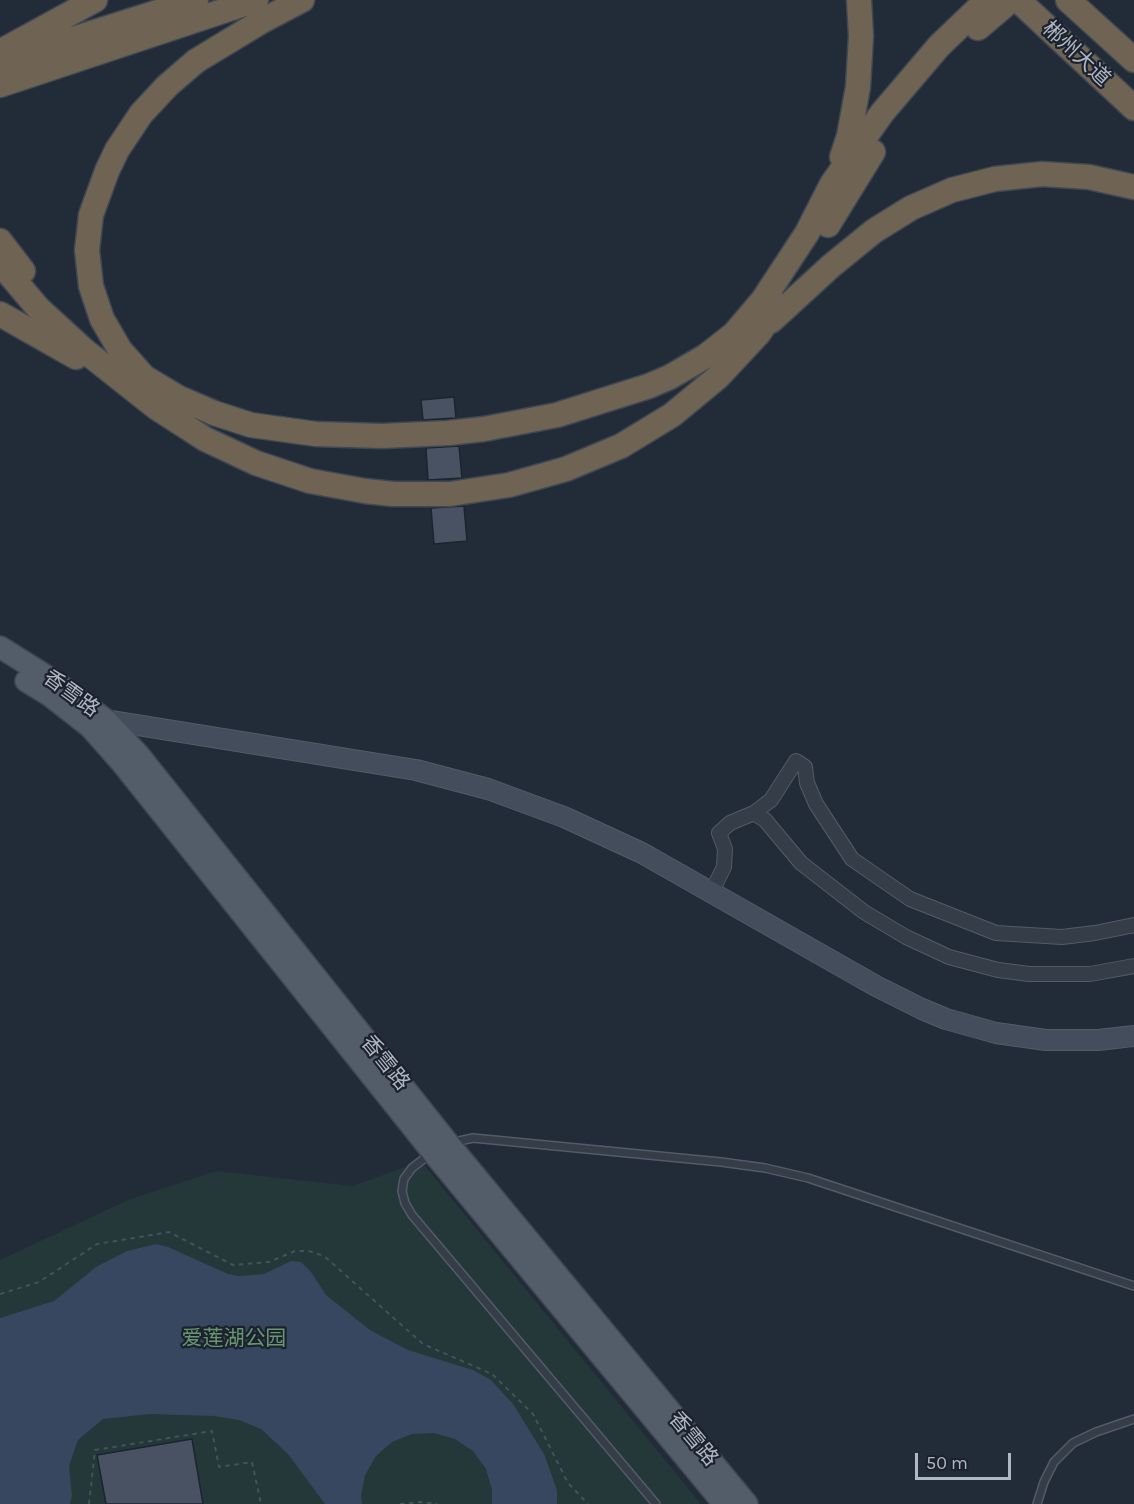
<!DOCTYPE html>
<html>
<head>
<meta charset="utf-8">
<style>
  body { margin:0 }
  #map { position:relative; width:1134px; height:1504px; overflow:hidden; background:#222b38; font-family:Karla,sans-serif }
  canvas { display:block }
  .scale { position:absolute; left:915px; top:1453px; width:96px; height:27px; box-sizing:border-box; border:3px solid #b0b8c5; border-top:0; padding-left:8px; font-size:18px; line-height:21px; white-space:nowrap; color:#b0b8c5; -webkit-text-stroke:4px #1b222d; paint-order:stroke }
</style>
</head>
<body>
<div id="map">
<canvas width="1134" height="1504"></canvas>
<div class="scale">50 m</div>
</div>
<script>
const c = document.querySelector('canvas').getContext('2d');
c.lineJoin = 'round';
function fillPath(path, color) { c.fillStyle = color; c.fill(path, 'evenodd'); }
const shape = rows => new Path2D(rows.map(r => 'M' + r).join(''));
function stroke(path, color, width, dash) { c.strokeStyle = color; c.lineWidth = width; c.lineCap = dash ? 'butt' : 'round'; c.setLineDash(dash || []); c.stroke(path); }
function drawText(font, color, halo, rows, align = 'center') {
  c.font = font + ' Karla,"Noto Sans SC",sans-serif'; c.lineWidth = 4.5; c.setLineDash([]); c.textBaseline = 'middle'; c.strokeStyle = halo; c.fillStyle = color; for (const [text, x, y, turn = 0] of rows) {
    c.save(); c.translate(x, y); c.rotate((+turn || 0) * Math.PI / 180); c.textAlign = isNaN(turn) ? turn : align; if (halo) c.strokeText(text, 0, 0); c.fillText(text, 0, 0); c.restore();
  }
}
const green = shape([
  [421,1161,701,1504,0,1504,0,1260,128,1200,216,1171,353,1186]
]);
const water = shape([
  [156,1244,168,1247,228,1274,239,1276,264,1274,291,1261,301,1262,311,1272,326,1295,370,1330,408,1350,473,1370,491,1380,513,1404,544,1454,557,1490,557,1504,492,1504,492,1490,486,1469,473,1451,455,1439,434,1433,412,1434,392,1442,376,1456,365,1475,361,1496,362,1504,325,1504,288,1454,261,1429,239,1420,214,1416,150,1414,103,1419,78,1440,69,1466,72,1496,70,1504,0,1504,0,1318,54,1301,96,1267,127,1251]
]);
const building = shape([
  [454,397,456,418,423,420,421,400,454,397],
  [459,446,462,478,428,480,426,448,459,446],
  [464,506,467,541,434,544,431,508,464,506],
  [192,1439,203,1504,106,1504,97,1455,192,1439]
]);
const path = shape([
  [0,1294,39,1282,97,1244,169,1232,233,1265,269,1262,295,1251,309,1251,324,1256,423,1344,492,1374,533,1414,568,1483,588,1504],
  [89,1504,95,1450,212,1431,219,1467,252,1462,261,1504],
  [400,1504,421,1502,437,1504]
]);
const lane = shape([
  [450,1143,473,1138,721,1162,765,1168,808,1178,1134,1286],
  [430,1154,412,1168,404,1179,402,1191,405,1203,412,1215,656,1504],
  [1037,1504,1044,1482,1054,1462,1073,1443,1096,1432,1134,1419]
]);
const street = shape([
  [754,813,771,800,796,761,805,767,807,783,816,804,852,859,910,899,996,933,1062,937,1095,933,1134,925],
  [711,893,724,867,725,849,719,833,730,823,754,813,765,820,801,863,864,912,906,937,949,957,998,970,1029,974,1090,974,1134,966]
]);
const secondary = shape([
  [97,722,106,720,416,770,488,789,564,817,642,853,876,986,922,1009,946,1019,996,1033,1046,1040,1098,1040,1134,1036]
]);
const primary = shape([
  [0,647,59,684,106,720,139,755,449,1144,747,1504],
  [26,681,49,695,90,727,121,762,433,1153,724,1504]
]);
const highway = shape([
  [302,0,262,21,196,61,167,86,141,114,117,150,107,171,91,215,87,250,91,286,102,319,120,350,144,377,179,398,214,413,251,425,316,434,382,436,448,433,484,429,557,415,649,386,670,377,706,356,734,334,763,300,807,233,832,184,882,113,939,46,987,0],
  [1018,0,1134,108],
  [1068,0,1134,60],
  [978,28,1011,0],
  [7,48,95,0],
  [0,62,196,0],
  [0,85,256,0],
  [842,157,849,136,858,87,861,36,859,0],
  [828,225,873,152],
  [0,241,23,271],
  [0,263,38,308,85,351,157,408,205,439,256,463,310,481,365,491,393,494,450,494,509,485,566,469,621,446,672,415,718,377,759,333,778,305],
  [0,314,76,357],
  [771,321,831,266,874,231,911,208,952,190,995,179,1042,174,1089,177,1134,187]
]);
const streetNames = [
  ["郴州大道",1076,54,43],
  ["香雪路",71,694,36],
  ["香雪路",385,1063,51],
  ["香雪路",693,1439,50]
];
const parkNames = [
  ["爱莲湖公园",234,1339]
];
fillPath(green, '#243739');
fillPath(water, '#36475f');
fillPath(building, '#485262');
stroke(building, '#1d242f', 1.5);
stroke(lane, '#535b66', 10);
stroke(street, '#535b66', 16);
stroke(secondary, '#535b66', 22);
stroke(primary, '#3f4652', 24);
stroke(highway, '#404853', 27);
stroke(path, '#415457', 2, [4.5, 4.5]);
stroke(lane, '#353d49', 7);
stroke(street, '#353d49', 14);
stroke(secondary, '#434d5c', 20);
stroke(primary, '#535c69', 21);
stroke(highway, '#6f6453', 24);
drawText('21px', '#b0b8c5', '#1b222d', streetNames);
drawText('21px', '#689572', '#1b222d', parkNames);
</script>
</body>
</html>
